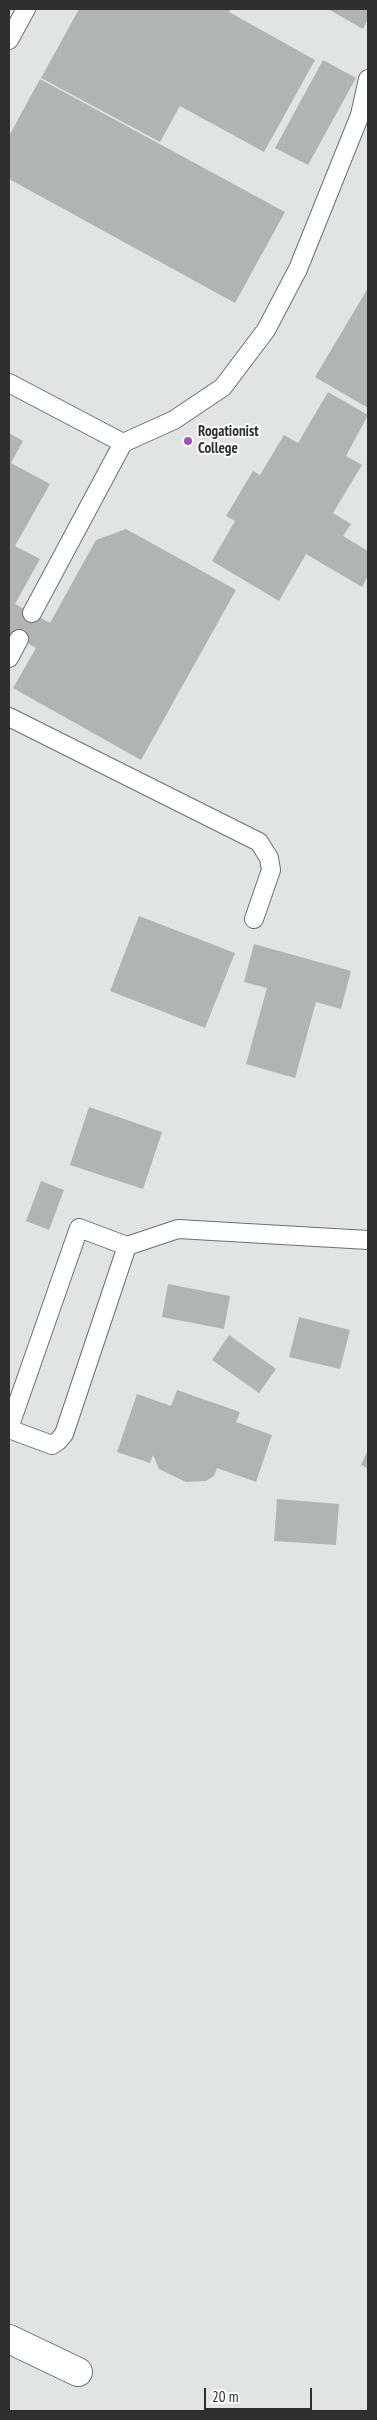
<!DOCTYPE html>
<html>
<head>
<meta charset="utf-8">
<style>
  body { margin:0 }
  #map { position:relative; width:377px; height:2420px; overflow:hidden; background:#e0e5e3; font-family:"PT Sans Narrow",sans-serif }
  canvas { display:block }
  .frame { position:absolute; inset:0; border:10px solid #2e302f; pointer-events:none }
  .scale { position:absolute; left:204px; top:2388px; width:108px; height:22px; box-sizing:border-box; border:2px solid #2e302f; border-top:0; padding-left:6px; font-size:15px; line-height:18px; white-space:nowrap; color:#2e302f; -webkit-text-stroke:4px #fff; paint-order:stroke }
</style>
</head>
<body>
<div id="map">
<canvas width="377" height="2420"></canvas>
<div class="frame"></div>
<div class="scale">20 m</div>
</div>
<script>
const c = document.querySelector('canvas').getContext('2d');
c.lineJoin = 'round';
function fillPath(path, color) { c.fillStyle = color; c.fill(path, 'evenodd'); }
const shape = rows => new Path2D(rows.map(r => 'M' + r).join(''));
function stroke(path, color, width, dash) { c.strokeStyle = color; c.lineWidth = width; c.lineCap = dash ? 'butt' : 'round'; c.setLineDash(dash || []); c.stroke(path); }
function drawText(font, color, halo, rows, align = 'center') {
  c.font = font + ' "PT Sans Narrow",sans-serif'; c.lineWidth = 4; c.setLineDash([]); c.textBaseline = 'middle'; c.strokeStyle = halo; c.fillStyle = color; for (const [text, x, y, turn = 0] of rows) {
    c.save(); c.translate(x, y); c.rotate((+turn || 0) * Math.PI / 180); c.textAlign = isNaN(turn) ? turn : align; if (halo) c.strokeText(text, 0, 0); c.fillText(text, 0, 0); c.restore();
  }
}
const building = shape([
  [79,9,231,9,229,12,315,60,264,152,180,106,160,142,41,78],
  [328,9,368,9,368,19,363,29],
  [323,60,356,78,308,165,275,148],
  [40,79,285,212,235,303,9,179,9,136],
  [368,288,368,408,315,377],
  [328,392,368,415,346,456,362,465,333,513,351,524,343,536,368,551,368,576,362,587,306,554,279,601,212,561,235,521,226,516,253,471,260,475,284,435,298,443],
  [9,433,23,441,11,463,50,484,15,546,40,559,15,604,50,623,96,540,126,529,236,590,141,760,13,688,36,648,9,633],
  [139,916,235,953,205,1028,110,991],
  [254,944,351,971,341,1009,316,1002,295,1078,246,1064,267,988,244,982],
  [89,1107,162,1132,143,1189,70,1165],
  [41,1181,64,1190,49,1230,26,1221],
  [168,1284,230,1296,224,1329,162,1317],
  [299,1317,350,1330,340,1369,289,1357],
  [229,1335,276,1369,259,1393,212,1360],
  [177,1390,240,1412,236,1422,272,1435,256,1482,217,1468,214,1476,206,1481,186,1482,159,1469,153,1455,150,1463,117,1452,137,1394,171,1406],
  [368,1450,368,1468,361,1465],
  [277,1499,339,1504,336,1545,274,1541]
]);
const lane = shape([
  [9,40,26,9],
  [9,383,123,443],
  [32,613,123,443,174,420,223,387,266,330,298,269,360,115,368,79],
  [9,658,19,639],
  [9,717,259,842,269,858,271,870,254,919],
  [127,1246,178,1229,368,1240],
  [9,1428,79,1228,127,1246,64,1434,58,1441,52,1445,9,1429]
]);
const street = shape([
  [9,2339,78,2372]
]);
const markers = [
  [188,441,5,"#a44ebb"]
];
const poiNames = [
  ["Rogationist",198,432],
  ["College",198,449]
];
fillPath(building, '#b0b5b2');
stroke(lane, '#6b706e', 20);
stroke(street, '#6b706e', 30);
stroke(lane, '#fff', 18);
stroke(street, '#fff', 28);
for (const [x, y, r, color] of markers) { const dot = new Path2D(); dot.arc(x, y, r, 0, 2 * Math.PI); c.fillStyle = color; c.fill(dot); stroke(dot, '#fff', 2); }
drawText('bold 15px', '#2e302f', '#fff', poiNames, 'left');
</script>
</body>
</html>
